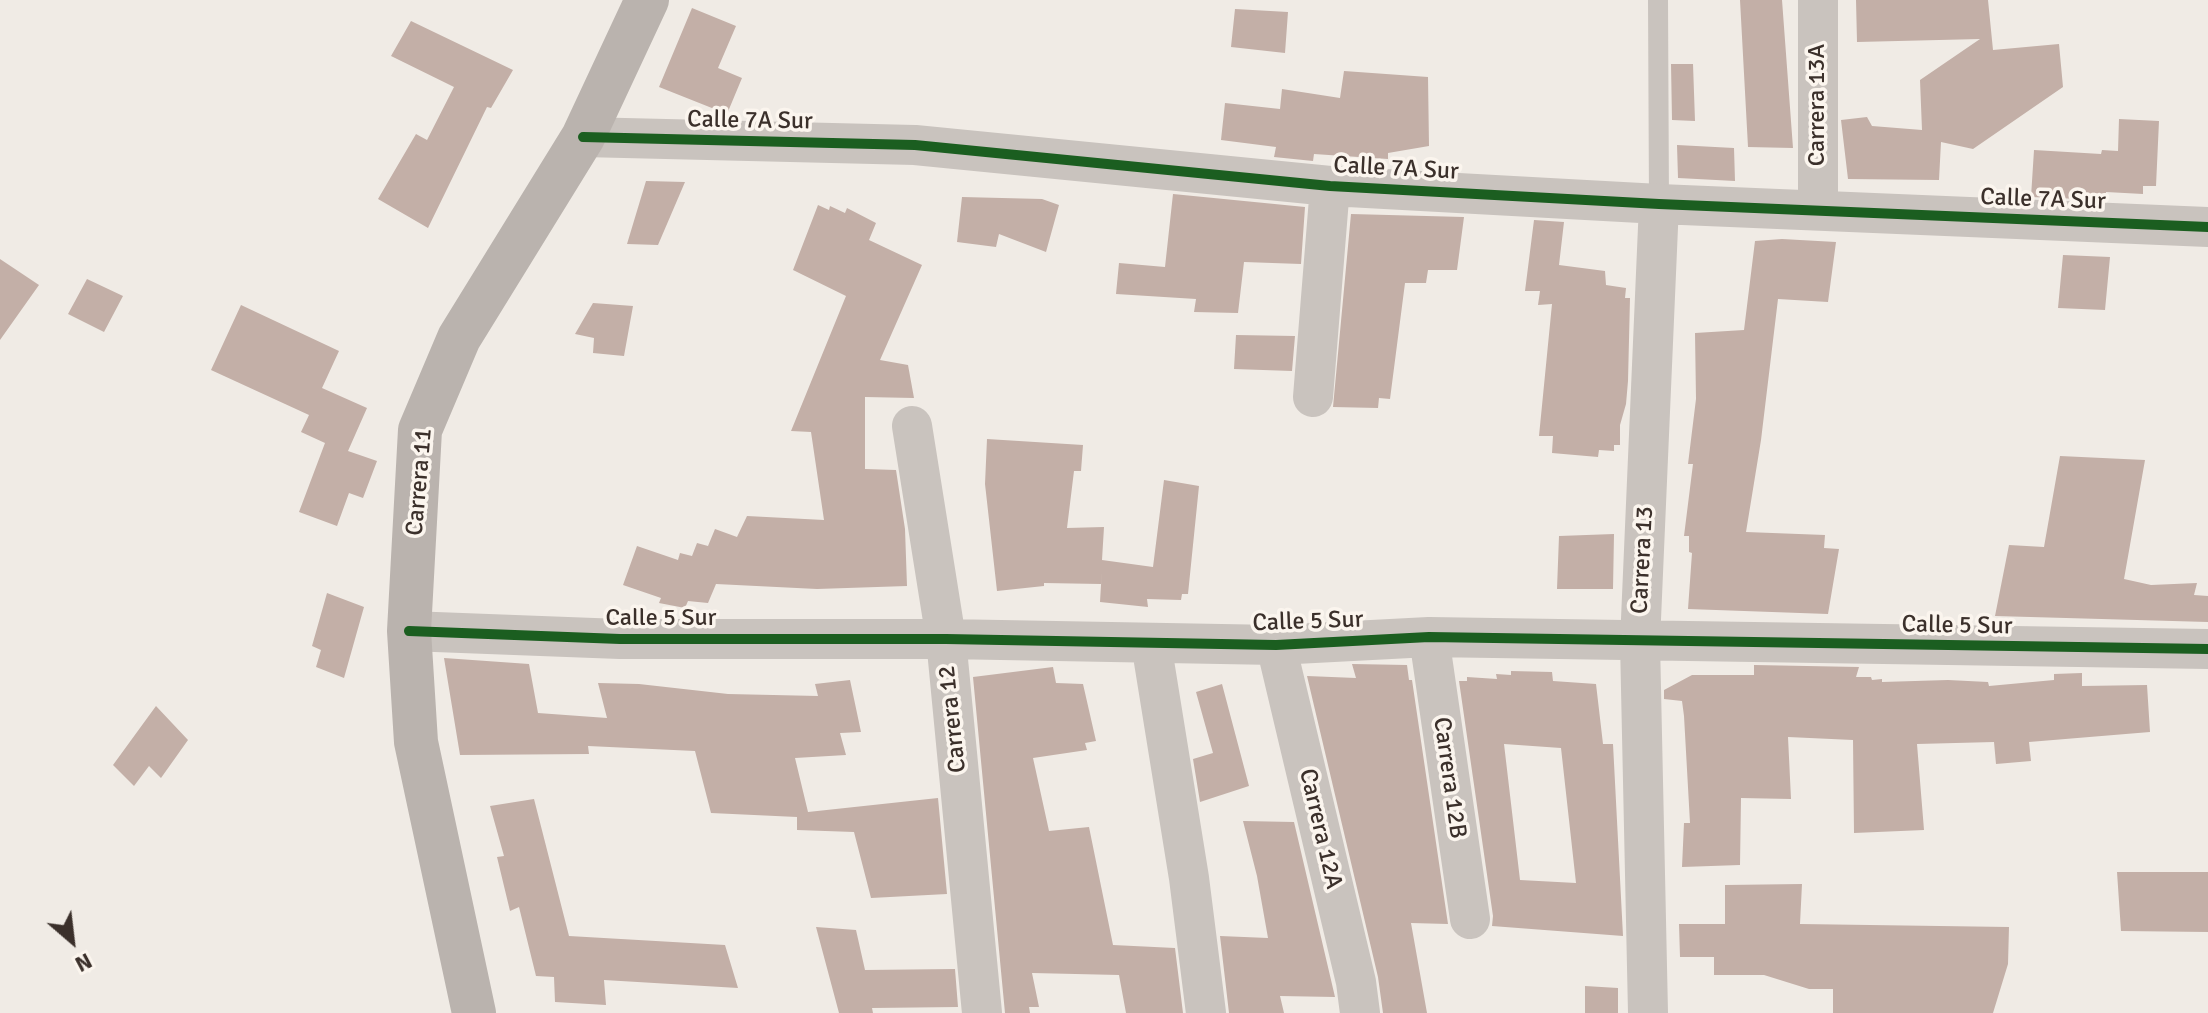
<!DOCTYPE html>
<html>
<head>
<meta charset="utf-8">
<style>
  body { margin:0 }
  #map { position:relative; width:2208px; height:1013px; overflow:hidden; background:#f0ebe5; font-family:Signika,sans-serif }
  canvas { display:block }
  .north { position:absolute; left:32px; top:901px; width:80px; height:80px; -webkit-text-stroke:6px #fbf5ee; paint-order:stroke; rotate:152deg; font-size:22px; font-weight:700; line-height:32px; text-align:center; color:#3b302b }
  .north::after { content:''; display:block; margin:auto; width:28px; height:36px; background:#3b302b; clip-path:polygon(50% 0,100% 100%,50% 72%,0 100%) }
</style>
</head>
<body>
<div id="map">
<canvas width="2208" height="1013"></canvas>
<div class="north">N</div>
</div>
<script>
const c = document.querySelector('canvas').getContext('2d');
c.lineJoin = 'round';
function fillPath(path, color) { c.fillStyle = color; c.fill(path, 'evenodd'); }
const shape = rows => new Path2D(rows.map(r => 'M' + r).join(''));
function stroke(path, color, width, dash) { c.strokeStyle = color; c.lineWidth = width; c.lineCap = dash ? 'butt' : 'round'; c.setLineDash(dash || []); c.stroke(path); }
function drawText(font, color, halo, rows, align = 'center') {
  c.font = font + ' Signika,sans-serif'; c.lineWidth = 7; c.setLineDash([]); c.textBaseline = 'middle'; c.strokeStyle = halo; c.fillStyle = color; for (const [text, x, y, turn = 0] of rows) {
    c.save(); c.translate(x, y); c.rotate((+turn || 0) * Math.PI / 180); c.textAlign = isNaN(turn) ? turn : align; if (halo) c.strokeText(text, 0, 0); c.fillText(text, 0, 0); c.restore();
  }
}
const building = shape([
  [1740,0,1782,0,1793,148,1748,147],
  [1856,0,1988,0,1993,50,2059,44,2063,87,1973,149,1941,142,1939,180,1848,179,1841,120,1867,117,1872,126,1922,130,1920,80,1980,39,1857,42],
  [692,8,736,26,718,68,742,78,727,114,659,87],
  [1235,9,1288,12,1285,53,1231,47],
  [411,21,513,70,491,108,487,107,428,228,378,199,416,134,427,140,454,87,391,56],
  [1671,64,1693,64,1695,121,1672,120],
  [1344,71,1428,77,1429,146,1388,153,1388,159,1314,154,1313,161,1274,157,1276,147,1221,140,1225,103,1280,109,1282,89,1340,98],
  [2119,119,2159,121,2156,186,2143,186,2143,194,2106,192,2106,200,2031,197,2034,150,2101,154,2102,150,2118,151],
  [1677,145,1734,148,1735,181,1678,178],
  [646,181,685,182,658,245,627,244],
  [1173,194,1305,207,1301,264,1244,262,1238,313,1194,312,1196,299,1116,294,1119,263,1165,267],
  [962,197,1042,199,1059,205,1046,252,999,234,996,247,957,242],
  [818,205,829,210,830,206,845,213,847,208,876,223,869,240,922,265,880,360,908,365,914,398,865,397,865,469,896,470,905,529,907,586,817,589,716,584,708,603,688,601,685,608,659,603,661,598,623,585,637,546,678,560,680,553,692,556,697,543,708,546,715,529,737,537,747,516,824,520,811,432,791,431,846,296,793,270],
  [1351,214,1464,217,1457,270,1428,270,1426,283,1405,283,1390,399,1379,398,1378,408,1333,407],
  [1534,220,1564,222,1559,265,1605,271,1606,285,1626,288,1625,298,1630,298,1628,381,1626,404,1620,425,1620,445,1614,445,1614,451,1599,450,1598,457,1552,453,1553,436,1539,436,1552,304,1538,305,1540,291,1525,291],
  [1782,239,1836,242,1828,302,1778,299,1761,440,1746,532,1825,535,1824,548,1839,549,1828,614,1688,609,1692,553,1689,552,1689,536,1684,536,1693,464,1688,464,1696,399,1695,333,1744,330,1755,241],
  [2063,255,2110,257,2105,310,2058,308],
  [0,259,39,285,0,340],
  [87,279,123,296,104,332,68,314],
  [593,303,633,306,624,356,593,353,594,338,575,334],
  [241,305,339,351,322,388,367,408,348,451,377,461,363,498,349,493,337,526,299,512,325,443,301,432,309,415,211,370],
  [1236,335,1295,336,1292,371,1234,369],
  [987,439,1083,445,1081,471,1074,471,1067,528,1104,527,1102,560,1153,567,1164,480,1199,486,1188,594,1182,594,1181,600,1147,599,1148,607,1100,602,1102,568,1101,584,1044,583,1044,586,997,591,985,484],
  [2060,456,2145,460,2124,579,2151,585,2197,583,2194,595,2208,596,2208,622,1995,616,2009,545,2044,547],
  [1614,534,1613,589,1557,589,1559,536],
  [327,593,364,607,344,678,316,667,321,650,312,646],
  [444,658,529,664,538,713,607,718,598,683,639,684,728,694,818,696,815,684,850,680,861,732,840,733,846,755,795,758,808,812,938,798,947,894,871,898,854,832,797,830,797,817,711,813,695,751,588,746,589,754,460,755],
  [1352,664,1407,665,1409,680,1412,680,1448,924,1411,923,1427,1013,1383,1013,1378,977,1307,676,1356,678],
  [1754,665,1859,667,1856,677,1871,677,1872,680,1882,679,1882,682,1948,680,1988,682,1989,686,2054,680,2054,674,2082,673,2082,686,2147,685,2150,732,2029,742,2031,761,1996,764,1994,742,1917,744,1924,830,1854,833,1853,740,1788,737,1791,799,1741,798,1740,865,1682,867,1684,823,1690,823,1684,716,1682,701,1664,699,1664,690,1692,675,1754,675],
  [1053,667,1056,683,1083,684,1096,741,1085,743,1087,750,1033,758,1049,831,1089,827,1113,945,1175,948,1183,1013,1126,1013,1119,975,1032,973,1039,1007,1029,1007,1030,1013,1005,1013,973,677],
  [1511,671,1552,672,1553,681,1596,684,1603,744,1613,744,1623,936,1492,926,1493,916,1459,681,1467,681,1467,677,1497,679,1496,674,1511,675],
  [1504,744,1561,748,1576,883,1520,880],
  [1222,684,1249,786,1200,802,1193,759,1213,753,1196,692],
  [156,706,188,740,161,778,149,766,134,786,113,765],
  [534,799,569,936,725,945,738,988,604,980,606,1005,555,1002,554,977,536,976,519,907,510,911,497,857,504,856,490,806],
  [1243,821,1294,822,1335,997,1280,996,1284,1013,1229,1013,1220,936,1268,938,1257,876],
  [2117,872,2208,872,2208,932,2121,931],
  [1802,884,1800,924,2009,927,2008,964,1993,1013,1833,1013,1833,989,1809,989,1764,975,1714,975,1714,957,1680,957,1679,924,1725,924,1725,885],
  [816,927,856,930,865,970,955,969,958,1007,872,1008,873,1013,839,1013],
  [1585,986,1618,988,1618,1013,1585,1013]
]);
const service = shape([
  [1658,0,1659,204]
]);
const minor = shape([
  [583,137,915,145,1330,186,1659,204,2208,227],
  [1818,210,1818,0],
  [1313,397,1330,186],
  [912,426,946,639,982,1013],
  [409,631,620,639,946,639,1276,645,1429,637,2208,649],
  [1429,637,1470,919],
  [1151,643,1189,878,1206,1013],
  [1276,645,1356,982,1360,1013],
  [1648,1013,1640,642,1659,204]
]);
const secondary = shape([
  [474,1013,416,742,409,631,420,430,459,338,583,137,647,0]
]);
const cycleway = shape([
  [583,137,915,145,1330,186,1659,204,2208,227],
  [409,631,620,639,946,639,1276,645,1429,637,2208,649]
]);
const streetNames = [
  ["Carrera 13A",1818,105,-90],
  ["Calle 7A Sur",750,121,1],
  ["Calle 7A Sur",1396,169,3],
  ["Calle 7A Sur",2043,200,2],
  ["Carrera 11",420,482,-85],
  ["Carrera 13",1643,560,-87],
  ["Calle 5 Sur",661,619],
  ["Calle 5 Sur",1308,622,-2],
  ["Calle 5 Sur",1957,626,1],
  ["Carrera 12",953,719,-96],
  ["Carrera 12B",1449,778,82],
  ["Carrera 12A",1320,829,77]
];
fillPath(building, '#c3afa7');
stroke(service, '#c9c3be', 20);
stroke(minor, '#c9c3be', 40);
stroke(secondary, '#bab3ae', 44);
stroke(cycleway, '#1b5e20', 10);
drawText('24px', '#3b302b', '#fbf5ee', streetNames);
</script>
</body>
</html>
